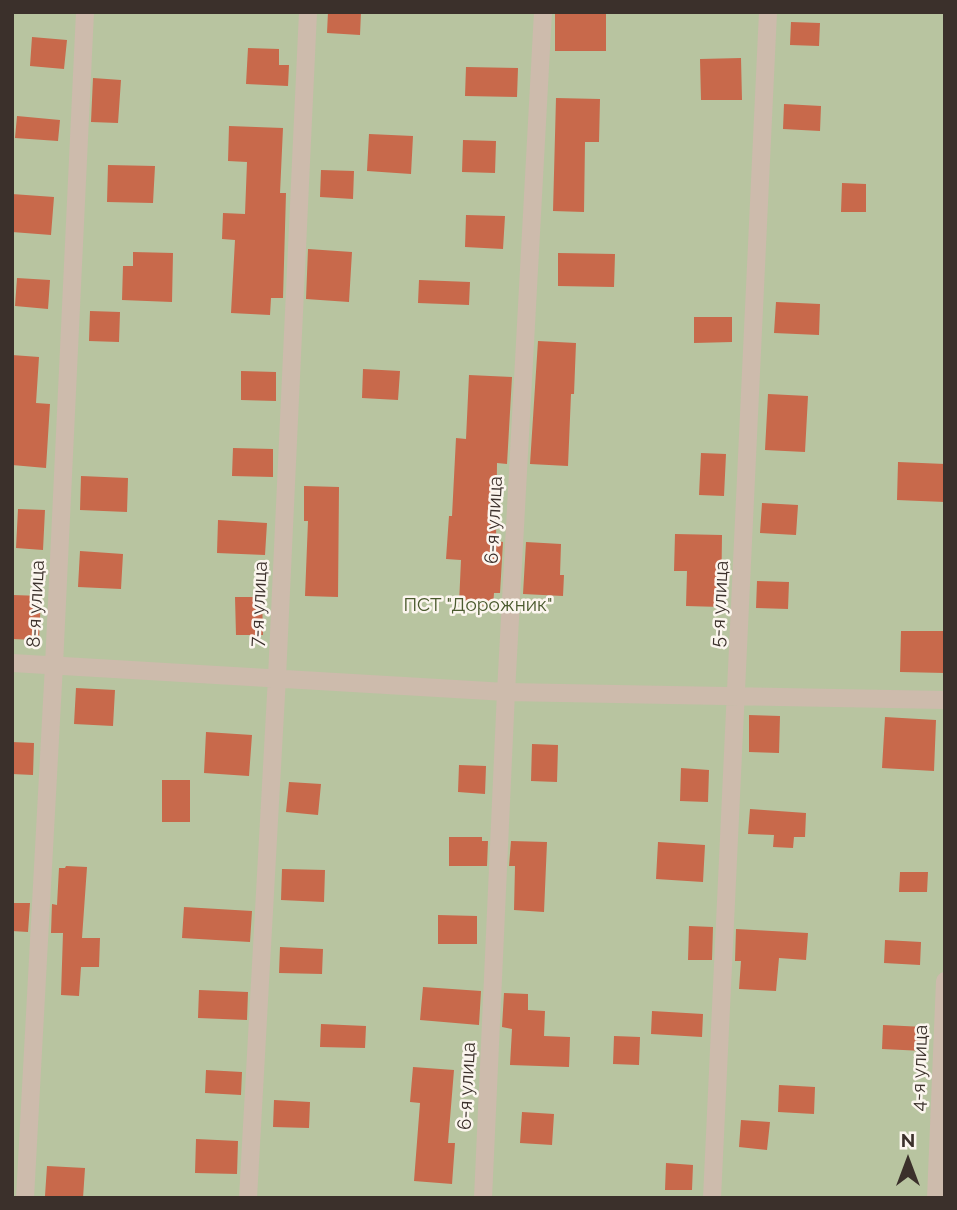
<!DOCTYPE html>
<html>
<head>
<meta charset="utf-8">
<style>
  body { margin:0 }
  #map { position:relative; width:957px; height:1210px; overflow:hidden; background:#f4ebe1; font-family:Raleway,sans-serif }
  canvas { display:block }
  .frame { position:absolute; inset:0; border:14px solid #3b302b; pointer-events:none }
  .north { position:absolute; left:873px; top:1126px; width:70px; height:70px; -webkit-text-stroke:5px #fbf5ee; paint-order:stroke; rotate:0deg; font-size:19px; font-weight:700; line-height:28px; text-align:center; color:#3b302b }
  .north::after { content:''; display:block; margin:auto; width:24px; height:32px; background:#3b302b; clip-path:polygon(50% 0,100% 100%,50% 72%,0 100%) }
</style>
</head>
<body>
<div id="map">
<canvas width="957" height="1210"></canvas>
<div class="frame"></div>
<div class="north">N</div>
</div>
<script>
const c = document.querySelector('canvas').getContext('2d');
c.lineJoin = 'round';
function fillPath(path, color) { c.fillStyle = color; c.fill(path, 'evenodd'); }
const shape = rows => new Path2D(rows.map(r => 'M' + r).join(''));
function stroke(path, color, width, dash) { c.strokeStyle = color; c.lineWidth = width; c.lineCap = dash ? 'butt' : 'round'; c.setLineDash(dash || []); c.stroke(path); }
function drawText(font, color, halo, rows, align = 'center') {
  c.font = font + ' Raleway,sans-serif'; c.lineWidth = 5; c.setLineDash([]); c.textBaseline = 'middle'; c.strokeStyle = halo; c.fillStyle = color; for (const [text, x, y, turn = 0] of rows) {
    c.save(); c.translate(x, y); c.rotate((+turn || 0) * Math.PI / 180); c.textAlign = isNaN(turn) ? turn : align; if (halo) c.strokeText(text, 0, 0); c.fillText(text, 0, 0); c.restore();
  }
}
const green = shape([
  [12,12,945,12,945,1198,12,1198]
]);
const building = shape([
  [328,12,361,12,360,35,327,33],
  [555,12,606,12,606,51,555,51],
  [791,22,820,23,819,46,790,45],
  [32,37,67,40,64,69,30,66],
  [248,48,279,49,279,65,289,65,288,86,246,84],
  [741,58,742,100,701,100,700,59],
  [466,67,518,68,517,97,465,96],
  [93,78,121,80,118,123,91,122],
  [556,98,600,99,599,142,585,142,584,212,553,211],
  [784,104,821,106,820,131,783,129],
  [17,116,60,120,58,141,15,138],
  [229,126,283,128,280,193,286,193,283,298,271,298,270,315,231,313,235,240,222,239,223,213,245,214,247,162,228,161],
  [369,134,413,136,411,174,367,171],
  [463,140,496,141,495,173,462,172],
  [108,165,155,166,153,203,107,202],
  [321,170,354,171,353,199,320,197],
  [842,183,866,184,866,212,841,212],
  [12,194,54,197,51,235,12,232],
  [466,215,505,216,503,249,465,247],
  [308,249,352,252,349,302,306,299],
  [133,252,173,253,172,302,122,300,123,266,133,266],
  [558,253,615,254,614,287,558,286],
  [17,278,50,280,48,309,15,306],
  [419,280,470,282,469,305,418,303],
  [776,302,820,304,819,335,774,333],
  [90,311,120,312,119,342,89,341],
  [694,317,732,317,732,342,694,343],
  [538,341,576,343,574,394,571,394,568,466,530,464],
  [12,355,39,357,36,403,50,404,46,468,12,465],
  [363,369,400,371,398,400,362,398],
  [241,371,276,372,276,401,241,400],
  [469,375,512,377,507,464,497,463,496,541,503,542,500,593,494,593,493,606,459,604,461,560,446,559,449,516,452,516,456,438,466,439],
  [768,394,808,396,805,452,765,450],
  [233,448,273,449,273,477,232,476],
  [701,453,726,454,724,496,699,495],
  [898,462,945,464,945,502,897,500],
  [81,476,128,478,127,512,80,510],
  [304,486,339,487,338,597,305,596,308,521,304,521],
  [762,503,798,505,796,535,760,533],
  [18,509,45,510,43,550,16,548],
  [218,520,267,523,265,555,217,553],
  [675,534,722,535,721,607,686,606,687,571,674,571],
  [526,542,561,544,560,575,564,575,563,596,523,594],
  [80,551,123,554,121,589,78,587],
  [757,581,789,582,788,609,756,608],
  [13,595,41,596,39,640,12,639],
  [235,597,262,597,263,635,236,635],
  [901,631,945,631,945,673,900,672],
  [76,688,115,690,113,726,74,724],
  [749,715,780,716,779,753,749,752],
  [885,717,936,720,934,771,882,768],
  [206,732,252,735,249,776,204,773],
  [12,742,34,743,33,775,12,774],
  [532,744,558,745,557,782,531,781],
  [459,765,486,766,485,794,458,792],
  [681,768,709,770,708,802,680,801],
  [162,780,190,780,190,822,162,822],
  [289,782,321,784,318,815,286,812],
  [750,809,806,813,805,837,794,837,793,848,773,847,774,835,748,834],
  [449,837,482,837,482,841,488,841,487,866,449,866],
  [511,841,547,842,544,912,514,910,515,866,509,866],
  [658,842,705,845,703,882,656,879],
  [66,866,87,867,82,938,100,938,99,967,81,967,79,996,61,995,63,933,51,933,52,904,57,905,59,868,65,868],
  [282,869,325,870,324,902,281,900],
  [900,872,928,872,927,892,899,892],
  [12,903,30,903,28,932,12,931],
  [184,907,252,911,250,942,182,938],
  [438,915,477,916,477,944,438,944],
  [689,926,713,927,712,960,688,960],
  [736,929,808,933,806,960,779,958,776,991,739,989,741,961,735,961],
  [885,940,921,942,920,965,884,963],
  [280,947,323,949,322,974,279,973],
  [423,987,481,991,479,1025,420,1020],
  [199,990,248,992,247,1020,198,1018],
  [504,993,528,994,528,1010,545,1011,544,1036,570,1037,569,1067,510,1065,512,1029,502,1027],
  [652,1011,703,1014,702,1037,651,1034],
  [321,1024,366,1026,365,1048,320,1047],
  [883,1025,925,1027,924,1051,882,1049],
  [614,1036,640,1037,639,1065,613,1064],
  [413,1067,454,1070,448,1143,455,1143,452,1184,414,1181,420,1103,410,1102],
  [206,1070,242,1072,241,1095,205,1093],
  [779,1085,815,1087,814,1114,778,1112],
  [274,1100,310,1102,309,1128,273,1127],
  [522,1112,554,1114,552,1145,520,1143],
  [741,1120,770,1122,767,1150,739,1147],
  [196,1139,238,1141,237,1174,195,1173],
  [666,1163,693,1165,692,1190,665,1190],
  [47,1166,85,1168,83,1198,45,1196]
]);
const street = shape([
  [12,663,506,692,945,700],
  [25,1198,54,665,85,12],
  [248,1198,277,677,308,12],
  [483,1198,506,692,543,12],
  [712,1198,768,12],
  [936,1198,945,981]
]);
const streetNames = [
  ["6-я улица",494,520,-87],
  ["8-я улица",36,604,-87],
  ["7-я улица",259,604,-87],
  ["5-я улица",720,604,-87],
  ["4-я улица",920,1068,-88],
  ["6-я улица",467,1086,-87]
];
const parkNames = [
  ["ПСТ \"Дорожник\"",478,605]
];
fillPath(green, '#b8c4a0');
fillPath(building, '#c8694b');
stroke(street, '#cdbbac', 18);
drawText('19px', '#3b302b', '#fbf5ee', streetNames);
drawText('19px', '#4a5a2e', '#fbf5ee', parkNames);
</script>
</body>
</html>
